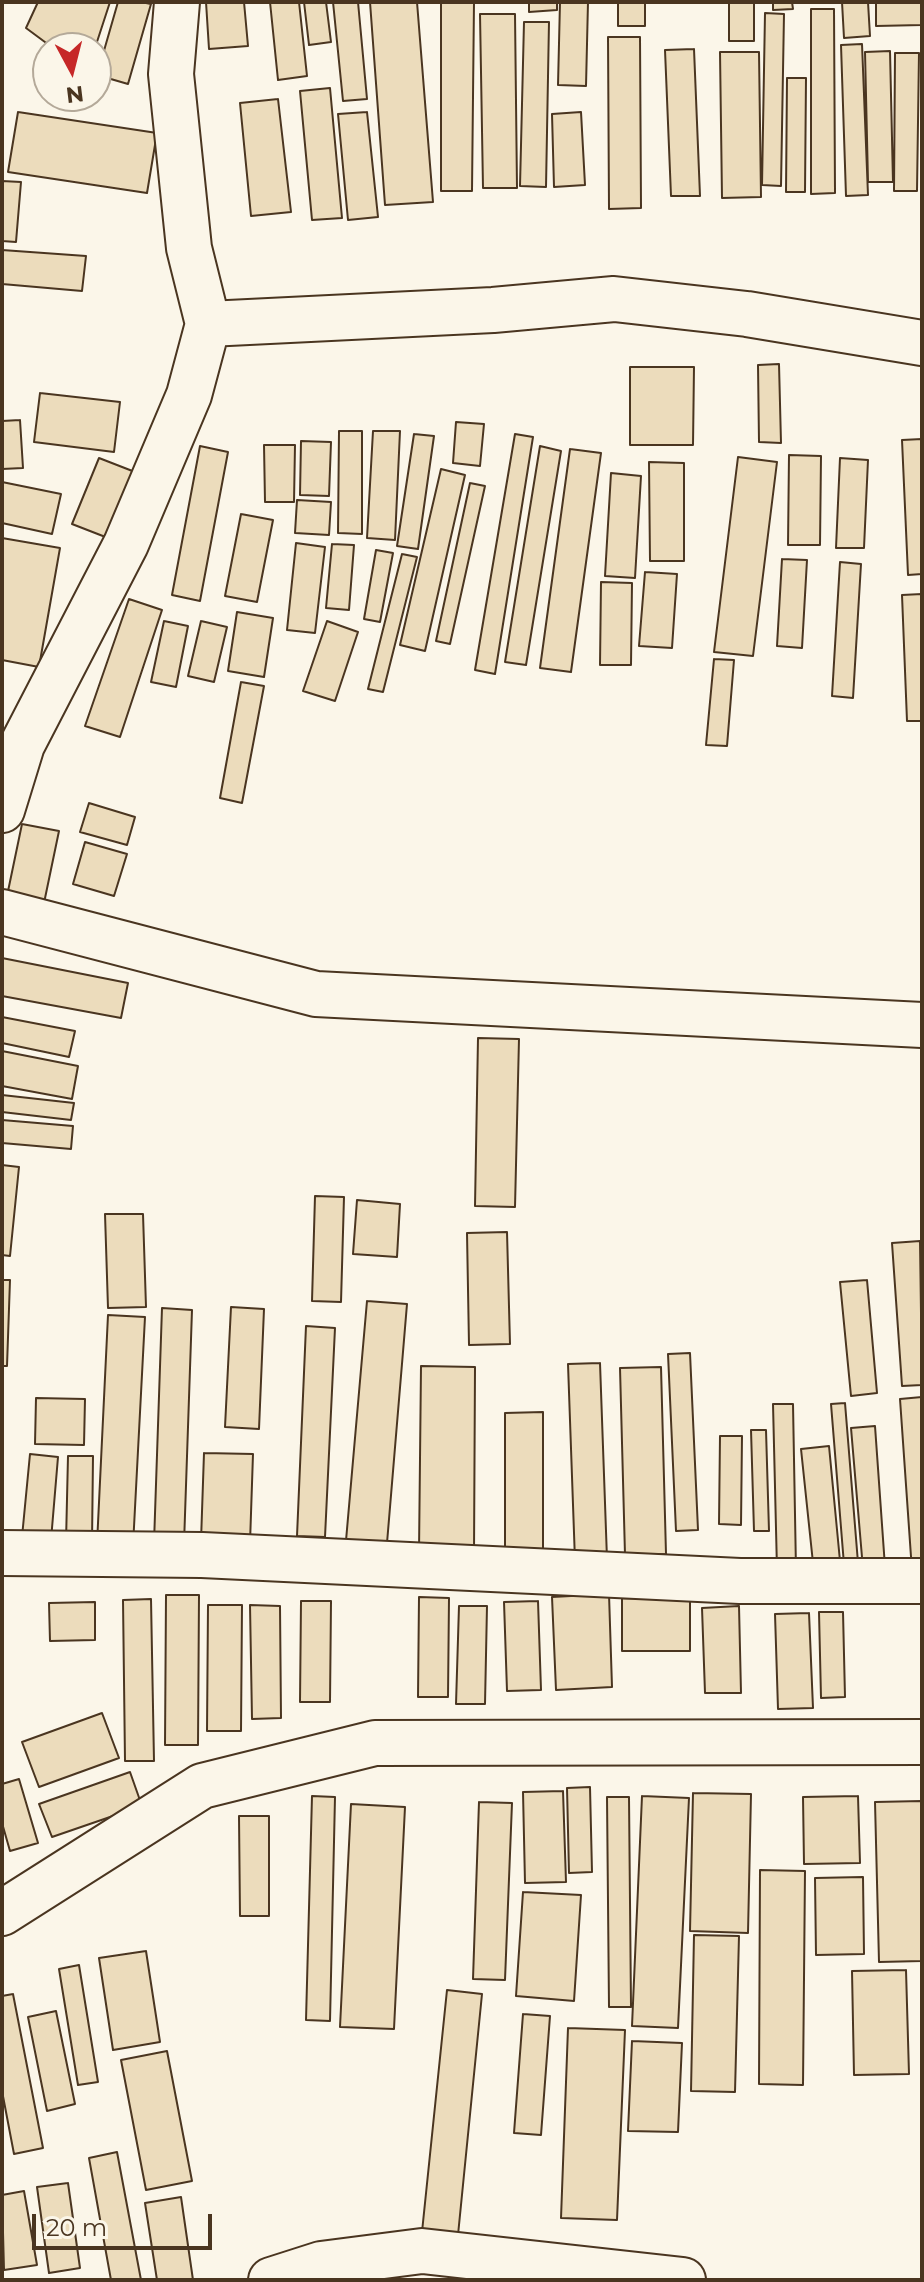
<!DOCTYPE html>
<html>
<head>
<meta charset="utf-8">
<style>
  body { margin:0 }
  #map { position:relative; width:924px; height:2282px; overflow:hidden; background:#fbf6e9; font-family:Montserrat,sans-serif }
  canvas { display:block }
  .frame { position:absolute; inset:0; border:4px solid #4a3520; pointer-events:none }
  .north { position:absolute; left:32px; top:32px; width:80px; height:80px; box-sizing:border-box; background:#fbf6e9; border:2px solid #b4a999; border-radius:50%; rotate:173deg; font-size:22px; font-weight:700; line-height:32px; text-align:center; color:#4a3520 }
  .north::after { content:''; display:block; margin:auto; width:28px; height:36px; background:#c62828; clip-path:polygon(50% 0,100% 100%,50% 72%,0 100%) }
  .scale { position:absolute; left:32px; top:2214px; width:180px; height:36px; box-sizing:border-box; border:4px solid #4a3520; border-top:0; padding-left:10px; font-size:24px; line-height:28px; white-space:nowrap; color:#4a3520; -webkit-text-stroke:6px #fbf6e9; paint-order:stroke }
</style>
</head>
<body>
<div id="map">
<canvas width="924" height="2282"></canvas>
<div class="frame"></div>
<div class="north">N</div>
<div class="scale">20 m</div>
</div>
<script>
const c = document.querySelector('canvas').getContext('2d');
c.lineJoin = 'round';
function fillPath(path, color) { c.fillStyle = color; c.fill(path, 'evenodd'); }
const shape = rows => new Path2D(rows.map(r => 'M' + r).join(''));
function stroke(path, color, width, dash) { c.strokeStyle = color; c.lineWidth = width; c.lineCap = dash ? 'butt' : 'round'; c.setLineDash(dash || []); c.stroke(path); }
const building = shape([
  [38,2,110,2,95,48,53,48,26,28,38,2],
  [118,2,141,2,151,4,128,84,97,75,118,2],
  [206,2,244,2,248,46,209,49,206,2],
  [270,2,299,2,307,76,278,80,270,2],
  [304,2,326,2,331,42,309,45,304,2],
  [333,2,358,2,367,99,343,101,333,2],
  [370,2,417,2,433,202,385,205,370,2],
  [441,2,474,2,472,191,441,191,441,2],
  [529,2,557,2,557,10,529,12,529,2],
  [560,2,588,2,586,86,558,85,560,2],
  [618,2,645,2,645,26,618,26,618,2],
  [729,2,754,2,754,41,729,41,729,2],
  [773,2,792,2,793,9,773,10,773,2],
  [842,2,868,2,870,36,844,38,842,2],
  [876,2,922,2,922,25,876,26,876,2],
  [811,9,834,9,835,193,811,194,811,9],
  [765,13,784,14,781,186,762,185,765,13],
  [480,14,515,14,517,188,483,188,480,14],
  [524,22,549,22,546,187,520,186,524,22],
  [608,37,640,37,641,208,609,209,608,37],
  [862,44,868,195,846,196,841,45,862,44],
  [694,49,700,196,671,196,665,50,694,49],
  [890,51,893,182,868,182,865,52,890,51],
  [720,52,759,52,761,197,722,198,720,52],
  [895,53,919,53,917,191,894,191,895,53],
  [787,78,806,78,805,192,786,192,787,78],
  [330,88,342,218,312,220,300,91,330,88],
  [278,99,291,212,251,216,240,103,278,99],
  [18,112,157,133,147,193,8,172,18,112],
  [367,112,378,217,348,220,338,114,367,112],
  [581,112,585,185,554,187,552,114,581,112],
  [2,181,21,182,16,242,2,241,2,181],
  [2,250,86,256,82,291,2,284,2,250],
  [779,364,781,443,759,442,758,365,779,364],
  [630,367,694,367,693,445,630,445,630,367],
  [40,393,120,402,114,452,34,442,40,393],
  [20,420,23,468,2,469,2,421,20,420],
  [456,422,484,424,480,466,453,463,456,422],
  [339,431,362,431,362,534,338,533,339,431],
  [373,431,400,431,395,540,367,538,373,431],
  [414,434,434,436,418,549,397,546,414,434],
  [515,434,533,437,495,674,475,670,515,434],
  [922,439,922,574,908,575,902,440,922,439],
  [301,441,331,442,329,496,300,495,301,441],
  [264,445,295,445,294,502,265,502,264,445],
  [200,446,228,452,200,601,172,595,200,446],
  [540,446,561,451,526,665,505,662,540,446],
  [570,449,601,453,571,672,540,668,570,449],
  [789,455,821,456,820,545,788,545,789,455],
  [738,457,777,462,753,656,714,652,738,457],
  [99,458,135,472,108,538,72,524,99,458],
  [840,458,868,460,864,548,836,548,840,458],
  [649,462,684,463,684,561,650,561,649,462],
  [441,469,465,475,425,651,400,645,441,469],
  [611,473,641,476,635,578,605,576,611,473],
  [2,482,61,494,52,534,2,523,2,482],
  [470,483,485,486,450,644,436,641,470,483],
  [297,500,331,502,329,535,295,533,297,500],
  [241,514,273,520,257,602,225,596,241,514],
  [2,538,60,548,39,667,2,660,2,538],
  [296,543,325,547,315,633,287,630,296,543],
  [332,544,354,545,349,610,326,608,332,544],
  [376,550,393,553,380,622,364,619,376,550],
  [402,554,417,557,383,692,368,689,402,554],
  [782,559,807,560,802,648,777,646,782,559],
  [840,562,861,564,853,698,832,696,840,562],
  [645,572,677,574,672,648,639,646,645,572],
  [601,582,632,583,631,665,600,665,601,582],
  [922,594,922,721,907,721,902,595,922,594],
  [129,599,162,610,120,737,85,726,129,599],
  [237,612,273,618,264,677,228,671,237,612],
  [164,621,188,626,176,687,151,682,164,621],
  [201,621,227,627,214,682,188,676,201,621],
  [327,621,358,632,335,701,303,691,327,621],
  [714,659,734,660,727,746,706,745,714,659],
  [241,682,264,686,242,803,220,798,241,682],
  [89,803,135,817,127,845,80,832,89,803],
  [22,824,59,831,44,903,7,896,22,824],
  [85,842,127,854,114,896,73,884,85,842],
  [2,958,128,983,121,1018,2,996,2,958],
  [2,1017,75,1031,69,1057,2,1043,2,1017],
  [478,1038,519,1039,515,1207,475,1206,478,1038],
  [2,1051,78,1066,72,1099,2,1086,2,1051],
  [2,1095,74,1103,71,1120,2,1112,2,1095],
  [2,1120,73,1126,71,1149,2,1143,2,1120],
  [2,1165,19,1167,10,1256,2,1255,2,1165],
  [315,1196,344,1197,341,1302,312,1301,315,1196],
  [357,1200,400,1204,397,1257,353,1254,357,1200],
  [105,1214,143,1214,146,1307,108,1308,105,1214],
  [507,1232,510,1344,469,1345,467,1233,507,1232],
  [920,1241,922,1385,902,1386,892,1243,920,1241],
  [2,1280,10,1280,7,1366,2,1366,2,1280],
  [867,1280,877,1393,851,1396,840,1282,867,1280],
  [367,1301,407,1304,386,1555,345,1552,367,1301],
  [231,1307,264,1309,259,1429,225,1427,231,1307],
  [162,1308,192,1310,184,1544,154,1543,162,1308],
  [108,1315,145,1317,133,1546,97,1544,108,1315],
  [306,1326,335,1328,325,1537,297,1536,306,1326],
  [690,1353,698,1530,676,1531,668,1354,690,1353],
  [600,1363,607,1559,575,1561,568,1364,600,1363],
  [421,1366,475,1367,474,1553,419,1552,421,1366],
  [661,1367,666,1554,625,1555,620,1368,661,1367],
  [922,1397,922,1570,912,1571,900,1399,922,1397],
  [36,1398,85,1399,84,1445,35,1444,36,1398],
  [845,1403,859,1575,845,1577,831,1404,845,1403],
  [773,1404,793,1404,796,1570,777,1570,773,1404],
  [543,1412,543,1558,505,1558,505,1413,543,1412],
  [875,1426,885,1567,863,1569,851,1428,875,1426],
  [751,1430,766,1430,769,1531,754,1531,751,1430],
  [720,1436,742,1436,741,1525,719,1524,720,1436],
  [829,1446,840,1561,813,1563,801,1449,829,1446],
  [204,1453,253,1454,250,1543,201,1541,204,1453],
  [30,1454,58,1457,51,1540,22,1537,30,1454],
  [68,1456,93,1456,92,1543,66,1542,68,1456],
  [609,1594,612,1687,556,1690,552,1597,609,1594],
  [166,1595,199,1595,198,1745,165,1745,166,1595],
  [419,1597,449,1598,448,1697,418,1697,419,1597],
  [622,1598,690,1599,690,1651,622,1651,622,1598],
  [151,1599,154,1761,125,1761,123,1600,151,1599],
  [301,1601,331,1601,330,1702,300,1702,301,1601],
  [538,1601,541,1690,507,1691,504,1602,538,1601],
  [95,1602,95,1640,50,1641,49,1603,95,1602],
  [208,1605,242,1605,241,1731,207,1731,208,1605],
  [250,1605,280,1606,281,1718,252,1719,250,1605],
  [459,1606,487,1606,485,1704,456,1704,459,1606],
  [739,1606,741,1693,705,1693,702,1608,739,1606],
  [819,1612,843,1612,845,1697,821,1698,819,1612],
  [809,1613,813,1708,778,1709,775,1614,809,1613],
  [102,1713,119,1758,39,1787,22,1742,102,1713],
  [130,1772,142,1806,52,1837,39,1804,130,1772],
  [19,1779,38,1843,10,1851,2,1823,2,1784,19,1779],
  [590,1787,592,1872,569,1873,567,1788,590,1787],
  [563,1791,566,1882,525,1883,523,1792,563,1791],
  [693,1793,751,1794,748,1933,690,1931,693,1793],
  [312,1796,335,1797,330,2021,306,2020,312,1796],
  [642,1796,689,1798,678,2028,632,2026,642,1796],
  [858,1796,860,1863,804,1864,803,1797,858,1796],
  [607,1797,629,1797,631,2007,609,2007,607,1797],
  [922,1801,922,1961,879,1962,875,1802,922,1801],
  [479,1802,512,1803,505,1980,473,1979,479,1802],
  [351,1804,405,1807,394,2029,340,2027,351,1804],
  [239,1816,269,1816,269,1916,240,1916,239,1816],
  [760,1870,805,1871,803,2085,759,2084,760,1870],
  [863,1877,864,1954,816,1955,815,1878,863,1877],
  [523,1892,581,1895,574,2001,516,1996,523,1892],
  [694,1935,739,1936,735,2092,691,2091,694,1935],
  [146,1951,160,2042,113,2050,99,1958,146,1951],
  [79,1965,98,2082,78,2085,59,1969,79,1965],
  [906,1970,909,2074,854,2075,852,1971,906,1970],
  [447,1990,482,1994,458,2235,422,2232,447,1990],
  [13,1994,43,2148,14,2154,2,2091,2,1996,13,1994],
  [56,2011,75,2104,47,2111,28,2017,56,2011],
  [523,2014,550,2016,541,2135,514,2133,523,2014],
  [568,2028,625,2030,617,2220,561,2218,568,2028],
  [632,2041,682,2043,678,2132,628,2131,632,2041],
  [167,2051,192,2181,146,2190,121,2060,167,2051],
  [117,2152,141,2280,111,2280,89,2158,117,2152],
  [68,2183,80,2268,49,2273,37,2187,68,2183],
  [24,2191,37,2265,4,2270,2,2195,24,2191],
  [181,2197,193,2280,157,2280,145,2203,181,2197]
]);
const minor = shape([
  [208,324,493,310,614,299,747,314,922,343],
  [2,810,22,745,126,544,189,395,208,324,189,248,171,74,177,2],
  [2,912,316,994,922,1025],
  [2,1553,202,1555,740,1581,922,1581],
  [2,1913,202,1786,375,1743,922,1742],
  [271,2280,321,2264,422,2251,683,2280]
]);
fillPath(building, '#ecdcbc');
stroke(building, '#4a3520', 2);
stroke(minor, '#4a3520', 48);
stroke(minor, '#fbf6e9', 44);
</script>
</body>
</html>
